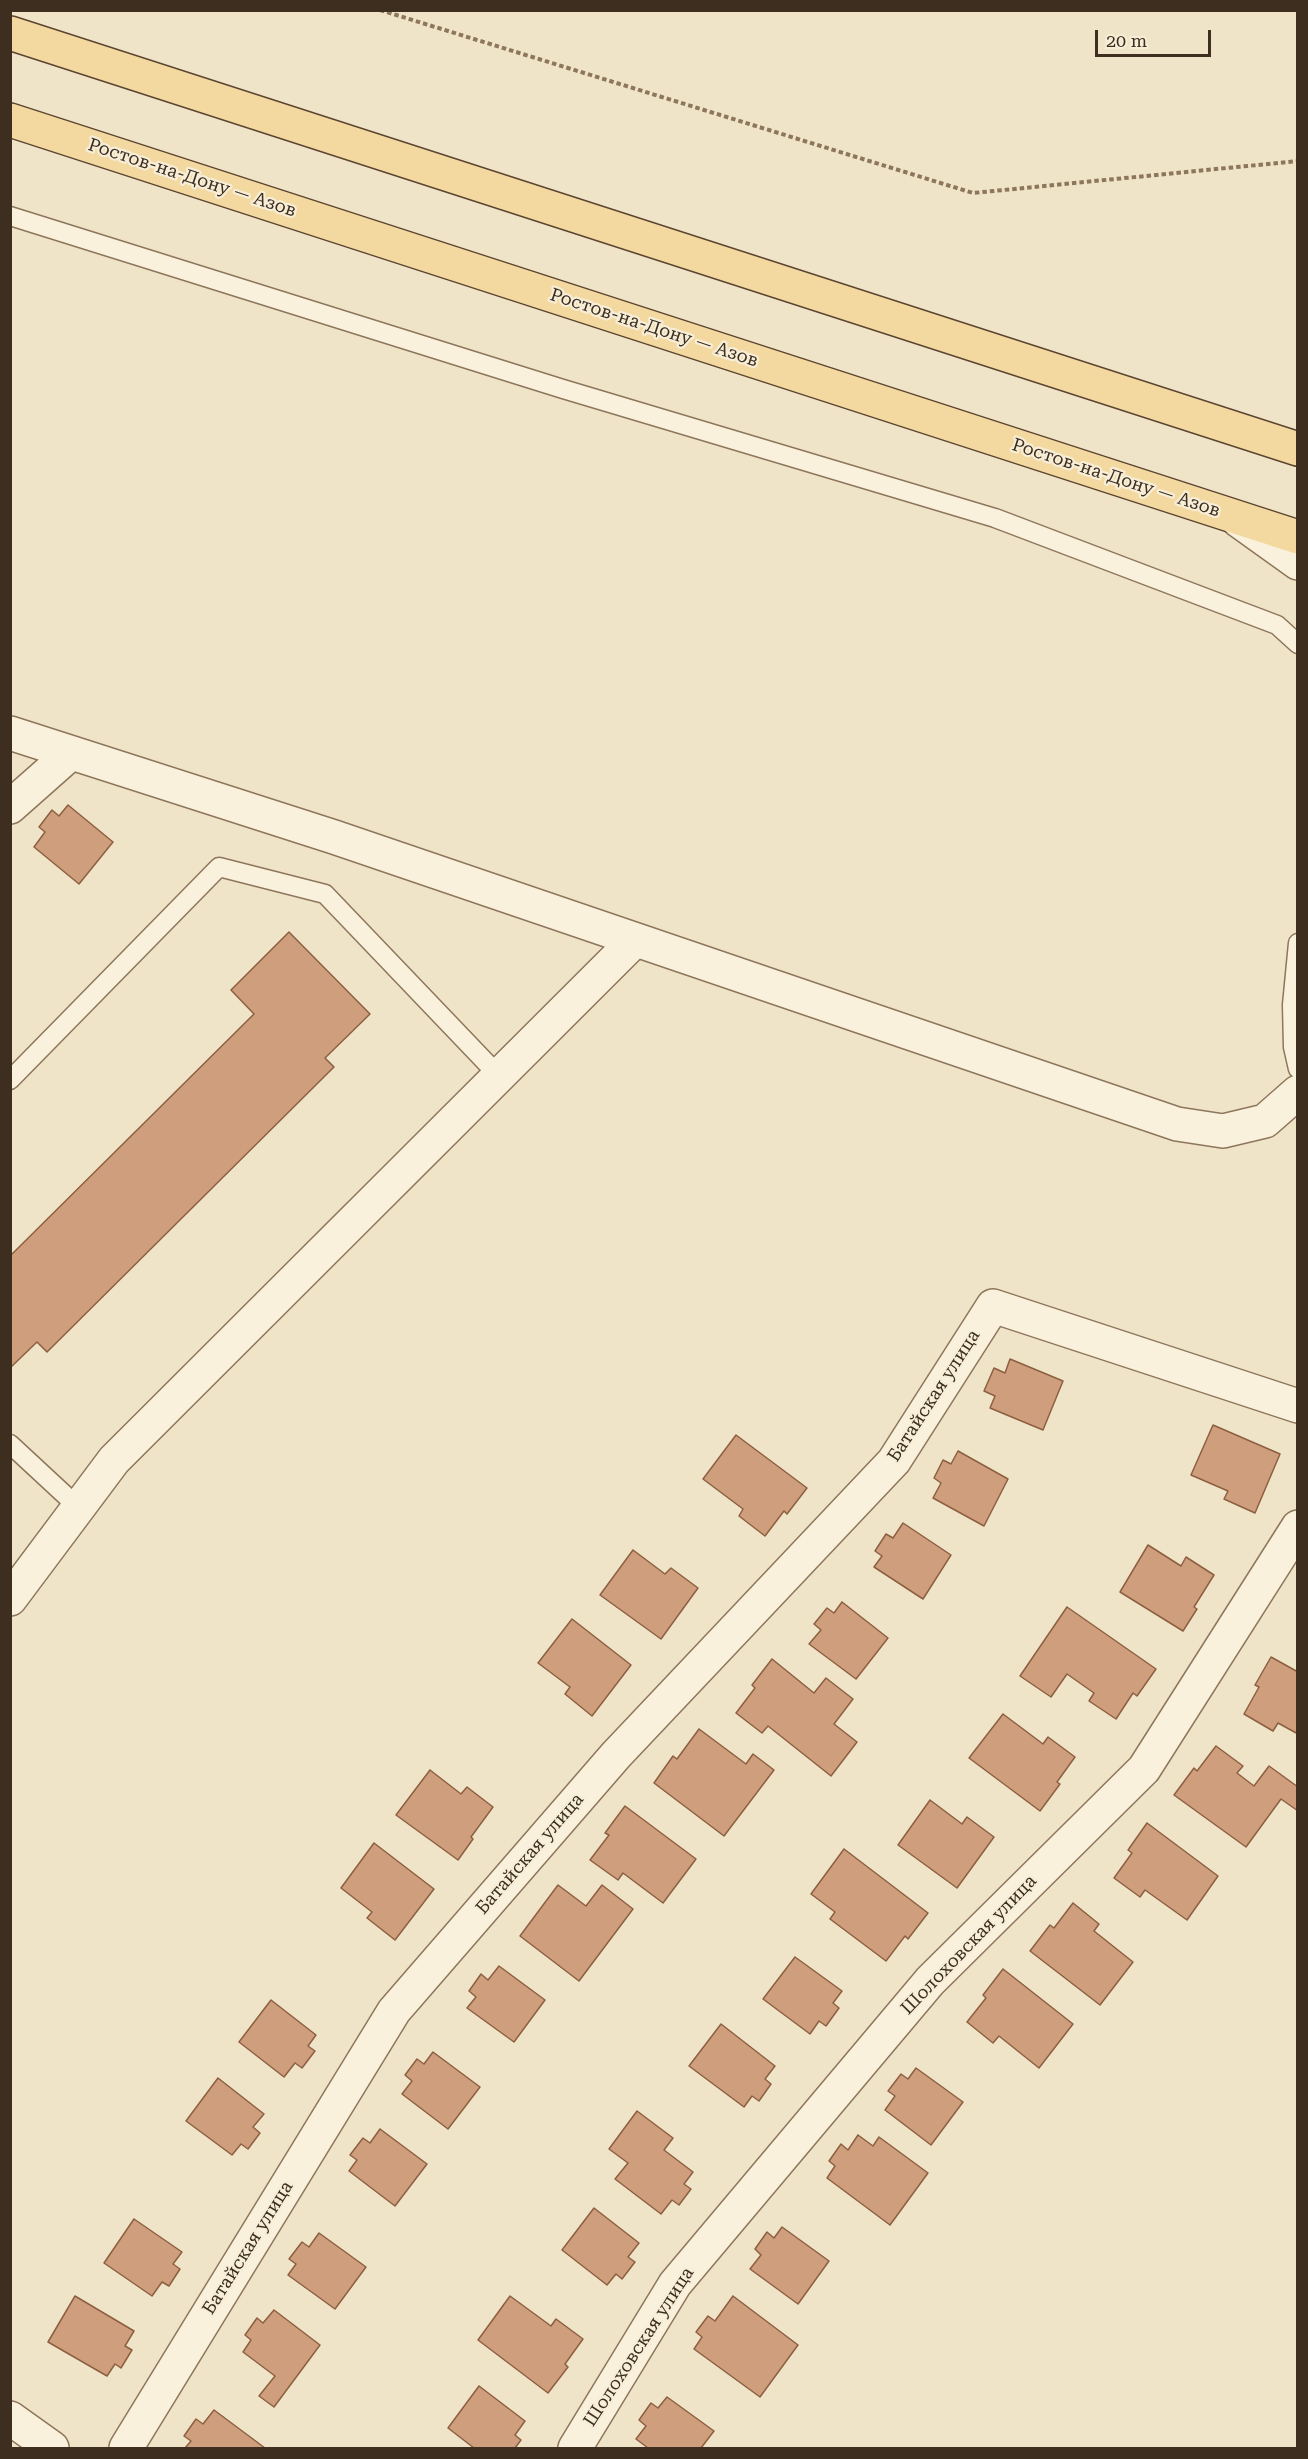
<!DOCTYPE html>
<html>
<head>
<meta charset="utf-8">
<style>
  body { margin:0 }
  #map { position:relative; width:1308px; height:2459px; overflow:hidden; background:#f0e4c8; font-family:"Roboto Serif",serif }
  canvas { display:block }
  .frame { position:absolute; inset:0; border:12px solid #3d2e20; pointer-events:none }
  .scale { position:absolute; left:1095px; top:30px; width:116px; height:27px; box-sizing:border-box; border:3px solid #3d2e20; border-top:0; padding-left:8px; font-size:18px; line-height:21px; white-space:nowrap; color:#3d2e20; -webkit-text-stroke:4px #f7eed8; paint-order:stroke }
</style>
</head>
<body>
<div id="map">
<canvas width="1308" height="2459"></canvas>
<div class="frame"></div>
<div class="scale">20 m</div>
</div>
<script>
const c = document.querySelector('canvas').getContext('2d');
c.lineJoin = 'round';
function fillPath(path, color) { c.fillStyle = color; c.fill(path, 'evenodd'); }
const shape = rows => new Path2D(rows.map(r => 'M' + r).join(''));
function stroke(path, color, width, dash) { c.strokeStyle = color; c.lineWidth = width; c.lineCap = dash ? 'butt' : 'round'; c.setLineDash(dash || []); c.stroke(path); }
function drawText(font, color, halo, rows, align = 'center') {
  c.font = font + ' "Roboto Serif",serif'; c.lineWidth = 4.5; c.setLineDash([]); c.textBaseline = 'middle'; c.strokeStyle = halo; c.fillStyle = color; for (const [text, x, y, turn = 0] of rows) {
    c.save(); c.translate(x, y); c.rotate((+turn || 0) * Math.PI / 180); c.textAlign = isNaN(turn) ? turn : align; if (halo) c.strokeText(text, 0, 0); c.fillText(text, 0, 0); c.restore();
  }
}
const building = shape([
  [68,805,113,842,79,884,34,847,45,832,39,827,52,810,59,816,68,805],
  [289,932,370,1014,325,1058,334,1067,47,1352,37,1342,10,1368,10,1256,254,1014,231,990,289,932],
  [1010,1359,1063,1381,1043,1430,990,1408,995,1396,984,1391,994,1368,1005,1373,1010,1359],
  [1213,1425,1280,1454,1255,1513,1224,1499,1228,1491,1191,1475,1213,1425],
  [736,1435,807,1488,787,1514,784,1511,765,1536,739,1516,743,1509,703,1479,736,1435],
  [958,1451,1008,1479,984,1526,933,1498,941,1483,934,1478,943,1460,951,1464,958,1451],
  [903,1523,951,1555,923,1599,874,1567,882,1556,875,1551,886,1534,893,1538,903,1523],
  [1148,1545,1181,1566,1186,1557,1214,1575,1194,1607,1197,1609,1183,1631,1120,1592,1148,1545],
  [633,1550,665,1574,671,1568,698,1588,661,1639,600,1595,633,1550],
  [842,1602,888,1638,856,1679,809,1644,821,1630,814,1624,827,1608,834,1613,842,1602],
  [1067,1607,1156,1669,1137,1696,1133,1693,1116,1719,1089,1701,1094,1693,1067,1674,1051,1697,1020,1676,1067,1607],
  [572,1619,631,1665,592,1716,565,1694,570,1687,538,1663,572,1619],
  [1271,1657,1298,1672,1298,1734,1278,1723,1273,1731,1244,1714,1259,1687,1255,1685,1271,1657],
  [772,1659,814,1693,826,1678,853,1699,834,1724,857,1742,831,1776,768,1726,762,1733,736,1713,755,1688,752,1685,772,1659],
  [1003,1714,1043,1744,1048,1737,1075,1757,1057,1782,1060,1784,1040,1811,969,1758,1003,1714],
  [699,1729,746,1764,753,1754,774,1770,724,1836,654,1783,673,1756,677,1759,699,1729],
  [1216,1746,1243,1766,1237,1773,1254,1786,1269,1766,1298,1787,1298,1811,1281,1799,1246,1847,1174,1795,1194,1768,1197,1771,1216,1746],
  [430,1770,461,1794,467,1787,493,1807,471,1837,473,1839,458,1860,396,1815,430,1770],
  [930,1800,962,1824,967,1817,994,1837,957,1888,898,1845,930,1800],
  [625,1806,696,1859,663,1903,623,1873,618,1880,590,1860,609,1835,605,1833,625,1806],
  [1147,1823,1218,1876,1187,1920,1145,1890,1140,1897,1114,1878,1132,1853,1128,1850,1147,1823],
  [374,1843,434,1889,395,1940,367,1918,372,1912,341,1888,374,1843],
  [844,1849,928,1913,908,1939,905,1936,886,1961,830,1919,835,1912,811,1894,844,1849],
  [558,1885,586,1906,602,1885,633,1909,579,1981,520,1936,558,1885],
  [1073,1903,1099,1924,1094,1931,1133,1962,1100,2005,1030,1951,1050,1925,1054,1928,1073,1903],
  [795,1957,842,1991,833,2003,839,2008,826,2026,819,2021,810,2034,763,1999,795,1957],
  [499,1966,545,2000,514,2042,467,2008,476,1997,469,1991,481,1974,488,1980,499,1966],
  [1003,1969,1073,2024,1039,2068,999,2036,993,2043,967,2022,986,1998,983,1995,1003,1969],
  [271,2000,316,2035,308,2046,315,2051,302,2068,295,2063,284,2077,239,2042,271,2000],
  [721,2024,775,2066,765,2079,771,2084,759,2101,752,2096,744,2107,689,2066,721,2024],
  [433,2052,480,2087,448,2129,402,2094,412,2081,405,2075,417,2059,424,2064,433,2052],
  [916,2068,963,2102,931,2145,885,2110,895,2096,888,2091,901,2074,908,2079,916,2068],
  [218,2078,264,2114,253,2127,260,2133,248,2149,241,2144,232,2155,186,2121,218,2078],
  [637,2111,673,2138,664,2150,693,2172,684,2184,691,2189,679,2205,672,2200,661,2214,615,2179,628,2163,609,2149,637,2111],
  [380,2129,427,2164,395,2206,349,2171,357,2160,350,2155,363,2138,370,2143,380,2129],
  [858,2135,873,2146,879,2137,928,2173,890,2225,827,2178,835,2166,829,2161,841,2144,848,2150,858,2135],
  [594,2208,639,2243,628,2257,635,2262,622,2279,616,2274,607,2285,562,2250,594,2208],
  [134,2219,182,2252,173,2264,180,2269,169,2286,162,2282,152,2296,104,2263,134,2219],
  [782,2227,829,2261,798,2304,750,2269,761,2255,755,2249,767,2232,774,2238,782,2227],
  [319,2233,366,2267,335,2309,288,2275,296,2264,289,2259,302,2242,309,2247,319,2233],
  [75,2296,134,2331,125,2346,132,2350,121,2368,115,2364,107,2376,48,2342,75,2296],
  [510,2296,551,2326,556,2319,583,2339,565,2364,568,2367,548,2393,478,2340,510,2296],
  [733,2296,798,2345,760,2397,694,2349,702,2337,696,2332,708,2316,715,2321,733,2296],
  [274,2310,320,2345,274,2407,259,2396,275,2376,243,2352,251,2340,245,2335,257,2318,263,2323,274,2310],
  [479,2386,525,2421,515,2435,521,2440,515,2448,474,2448,448,2428,479,2386],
  [667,2397,714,2431,701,2448,648,2448,636,2439,646,2426,639,2420,651,2403,658,2408,667,2397],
  [214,2410,265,2448,185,2448,191,2441,184,2436,196,2419,203,2424,214,2410]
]);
const path = shape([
  [380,10,973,193,1298,161]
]);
const lane = shape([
  [10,216,563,389,995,518,1277,625,1298,644],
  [1298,943,1292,1005,1293,1047,1298,1069],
  [10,1080,219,867,325,894,499,1076],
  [10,1444,79,1508]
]);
const street = shape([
  [1238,520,1298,563],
  [10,733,334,837,1177,1124,1223,1131,1265,1121,1298,1092],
  [10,807,71,753],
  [10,1599,114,1460,635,940],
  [10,2418,52,2448],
  [126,2448,394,2011,616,1755,894,1461,993,1306,1298,1406],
  [575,2448,675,2284,930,1981,1144,1769,1298,1527]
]);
const primary = shape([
  [10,33,1298,449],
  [10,120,1298,537]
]);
const streetNames = [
  ["Ростов-на-Дону — Азов",192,178,18],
  ["Ростов-на-Дону — Азов",654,328,18],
  ["Ростов-на-Дону — Азов",1116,478,18],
  ["Батайская улица",934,1396,-57],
  ["Батайская улица",530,1854,-49],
  ["Шолоховская улица",969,1945,-46],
  ["Батайская улица",248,2248,-58],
  ["Шолоховская улица",639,2347,-57]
];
fillPath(building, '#cf9f7d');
stroke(building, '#8d5f41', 1.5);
stroke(lane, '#8d765c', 21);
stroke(street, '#8d765c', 36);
stroke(primary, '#5b4430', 36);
stroke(path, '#8d765c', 4, [4.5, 3]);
stroke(lane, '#faf1dc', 18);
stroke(street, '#faf1dc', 33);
stroke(primary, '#f3d9a0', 33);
drawText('18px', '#3d2e20', '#f7eed8', streetNames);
</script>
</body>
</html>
